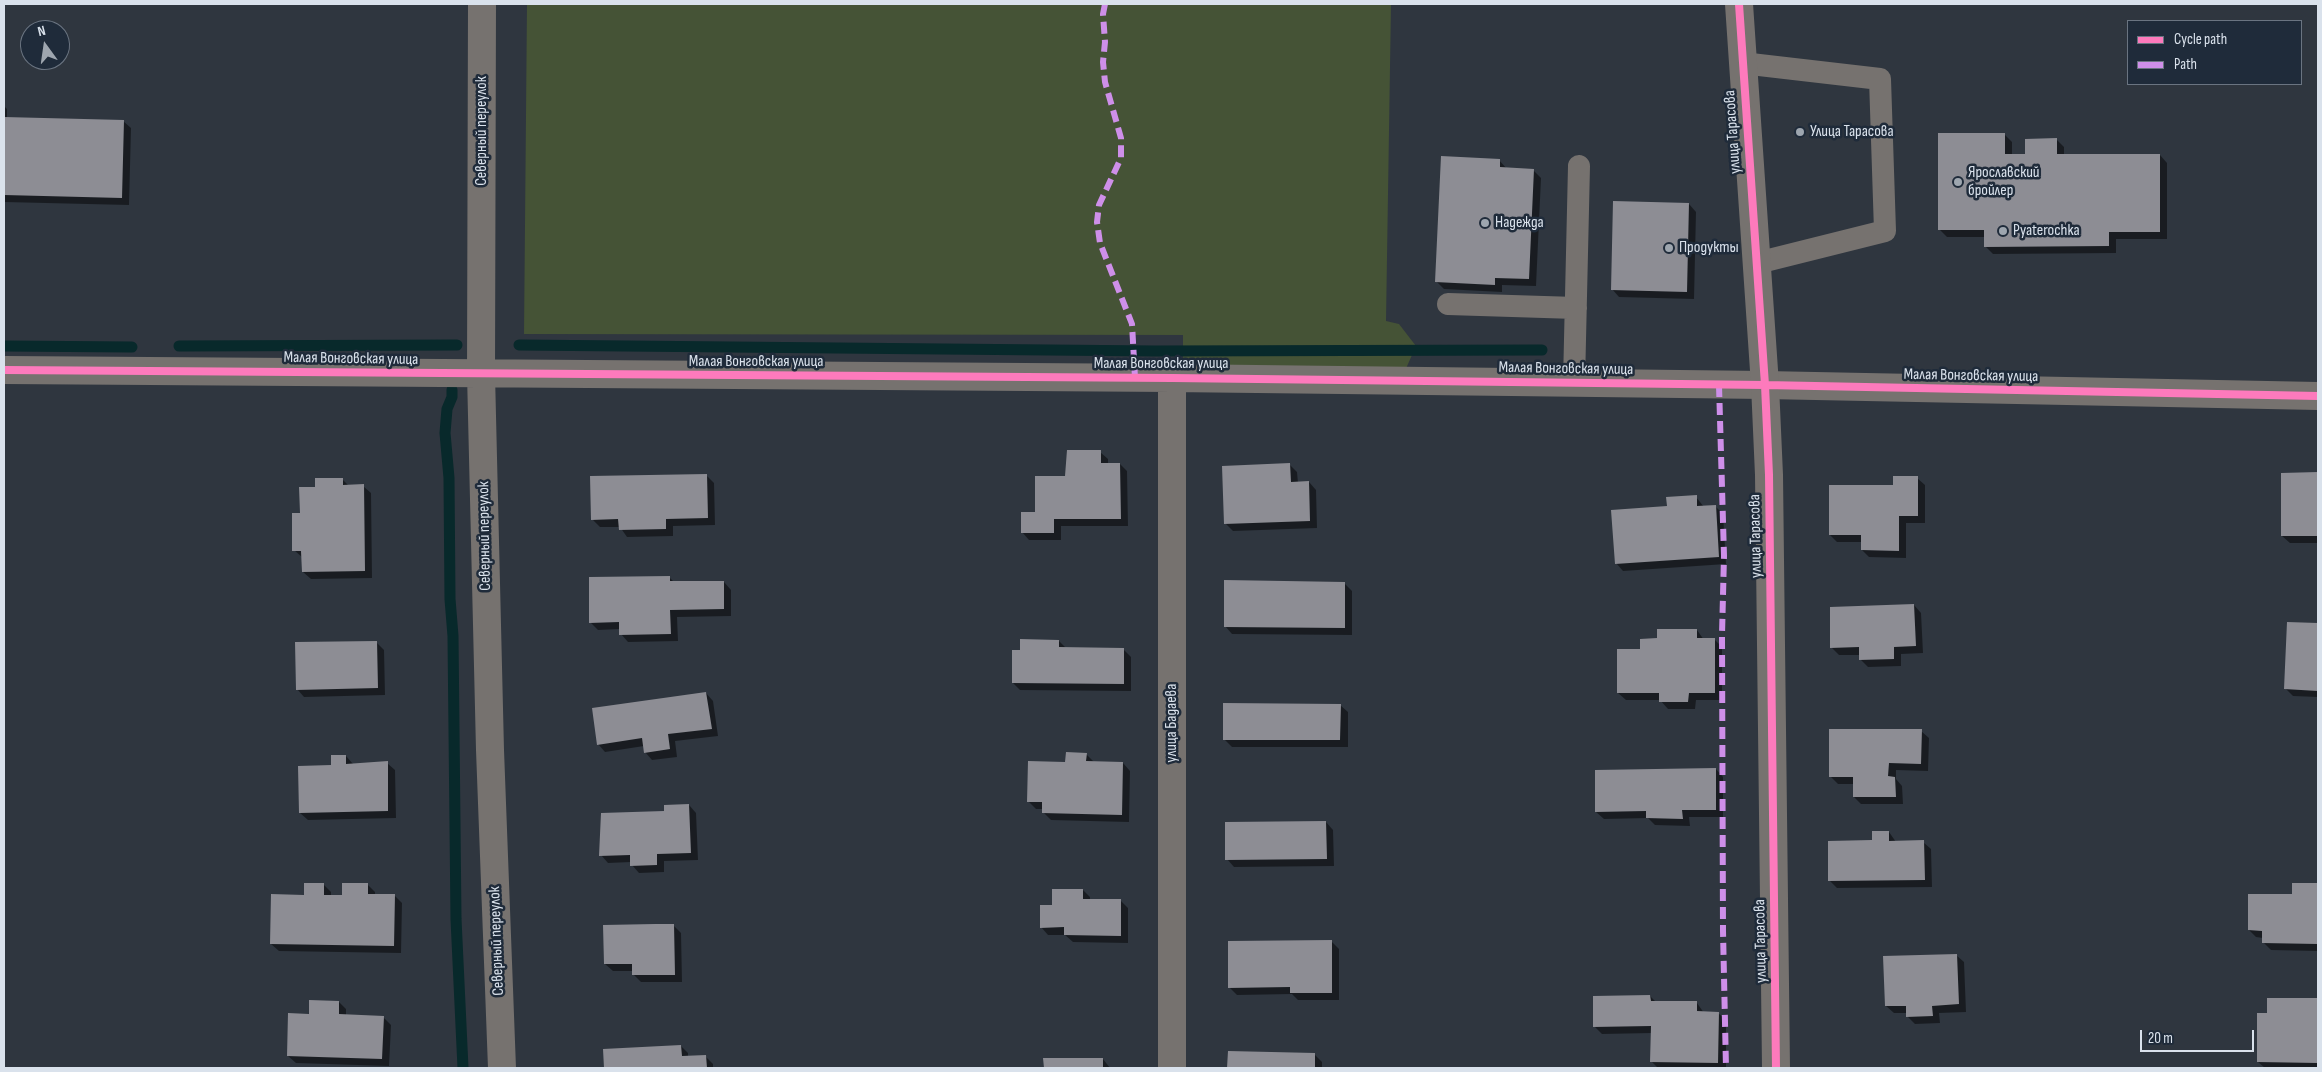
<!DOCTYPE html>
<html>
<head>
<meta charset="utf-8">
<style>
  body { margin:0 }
  #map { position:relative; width:2322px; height:1072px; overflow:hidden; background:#2f363f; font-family:"Sofia Sans Condensed",sans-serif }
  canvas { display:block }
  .frame { position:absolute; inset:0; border:5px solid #dae2ec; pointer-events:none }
  .legend { position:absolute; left:2127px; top:20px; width:175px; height:65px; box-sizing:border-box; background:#1f2b3a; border:1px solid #6a7481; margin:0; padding:6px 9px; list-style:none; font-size:15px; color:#dae2ec }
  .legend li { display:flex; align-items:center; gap:10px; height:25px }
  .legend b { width:25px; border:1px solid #6a7481 }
  .north { position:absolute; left:20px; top:20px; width:50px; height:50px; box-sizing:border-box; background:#1f2b3a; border:1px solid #6a7481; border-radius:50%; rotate:346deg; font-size:14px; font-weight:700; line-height:20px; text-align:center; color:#dae2ec }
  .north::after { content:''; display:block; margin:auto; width:18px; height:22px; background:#9ea6af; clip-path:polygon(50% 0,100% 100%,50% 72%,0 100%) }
  .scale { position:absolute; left:2140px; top:1030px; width:114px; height:22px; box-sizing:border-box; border:2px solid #dae2ec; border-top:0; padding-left:6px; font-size:15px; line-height:18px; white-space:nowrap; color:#dae2ec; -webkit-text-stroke:4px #1f2b3a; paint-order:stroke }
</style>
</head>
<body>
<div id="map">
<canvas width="2322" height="1072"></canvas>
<div class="frame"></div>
<ul class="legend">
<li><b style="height:6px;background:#fd7abc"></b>Cycle path</li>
<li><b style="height:6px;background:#ce8fe9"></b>Path</li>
</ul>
<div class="north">N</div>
<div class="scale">20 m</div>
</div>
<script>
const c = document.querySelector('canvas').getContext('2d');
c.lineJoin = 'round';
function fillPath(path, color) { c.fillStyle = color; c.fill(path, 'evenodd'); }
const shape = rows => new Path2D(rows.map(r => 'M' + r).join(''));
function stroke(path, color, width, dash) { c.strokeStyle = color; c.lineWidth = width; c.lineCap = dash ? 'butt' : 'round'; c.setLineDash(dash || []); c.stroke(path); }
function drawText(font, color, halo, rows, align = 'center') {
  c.font = font + ' "Sofia Sans Condensed",sans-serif'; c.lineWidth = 5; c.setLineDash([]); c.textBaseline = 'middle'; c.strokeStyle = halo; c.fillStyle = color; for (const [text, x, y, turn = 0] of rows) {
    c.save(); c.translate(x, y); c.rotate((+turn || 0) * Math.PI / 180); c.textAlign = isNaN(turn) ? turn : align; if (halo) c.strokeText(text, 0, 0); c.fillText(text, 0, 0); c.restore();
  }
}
const green = shape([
  [527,4,1391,4,1386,321,1399,324,1416,346,1404,373,1196,370,1183,359,1183,335,524,334]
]);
const shadow = shape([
  [4,106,7,109,7,119,123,121,131,128,129,205,4,202],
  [2004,134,2012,142,2012,155,2026,156,2057,140,2064,147,2064,155,2160,155,2167,163,2167,239,2116,239,2116,253,1993,254,1985,246,1985,237,1947,237,1939,229],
  [1499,160,1507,169,1533,170,1541,178,1536,286,1502,285,1502,292,1444,289,1437,282],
  [1689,204,1696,212,1694,299,1619,297,1612,289],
  [1100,452,1108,459,1108,464,1120,464,1127,471,1128,526,1061,526,1061,540,1029,540,1022,532,1037,513,1066,477],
  [1290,465,1297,472,1298,483,1309,482,1316,490,1317,528,1233,531,1225,523],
  [2282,474,2318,474,2318,543,2290,543,2282,536],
  [706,475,714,483,715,525,673,526,673,536,627,537,620,527,600,527,593,520],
  [1917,478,1925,485,1925,523,1906,523,1906,558,1869,557,1862,550,1862,542,1837,542,1830,535,1894,486],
  [342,479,349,486,363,486,371,493,372,578,311,579,303,572,303,558,294,550,301,514,317,488],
  [1696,497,1704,507,1715,506,1723,514,1726,564,1623,571,1616,563,1668,507],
  [669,577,675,583,724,582,731,590,731,616,677,617,678,641,628,642,621,634,620,629,598,630,590,622],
  [1344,583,1352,591,1352,635,1232,634,1225,626],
  [1914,605,1921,613,1923,653,1901,654,1901,666,1868,667,1860,659,1860,655,1839,655,1831,647],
  [2317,625,2318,697,2293,696,2285,688],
  [1697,630,1704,640,1715,640,1722,647,1722,700,1696,700,1695,709,1668,709,1660,700,1626,700,1618,693,1641,651,1658,639],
  [1059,641,1066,648,1123,649,1131,657,1131,691,1020,690,1013,683],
  [376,642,384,650,385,695,304,697,297,689],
  [706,693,713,701,718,736,675,741,677,757,652,760,645,752,644,746,605,752,598,744],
  [1340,705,1348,712,1348,747,1232,747,1224,739],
  [1921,731,1929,738,1928,771,1896,770,1896,779,1902,786,1903,804,1861,804,1854,797,1854,784,1838,784,1830,776],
  [1086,754,1094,762,1123,763,1130,771,1129,822,1051,820,1043,812,1043,809,1036,809,1028,801,1066,763],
  [346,756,353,764,387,763,395,770,396,818,308,820,300,813,332,766],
  [1716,769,1723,777,1723,817,1689,817,1690,826,1655,825,1648,818,1604,819,1596,812],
  [689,805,696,813,698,860,664,861,664,872,639,873,632,865,631,862,608,863,601,855,665,812],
  [1326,822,1333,830,1334,866,1234,867,1227,859],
  [1889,832,1896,842,1923,842,1931,849,1932,887,1837,888,1830,881,1873,842],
  [323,884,331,892,331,896,343,896,367,884,375,892,375,895,394,895,402,903,401,953,279,951,271,944,305,896],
  [2293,884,2318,884,2318,951,2271,950,2263,942,2263,938,2256,937,2249,930,2293,896],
  [1083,890,1090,897,1090,900,1121,901,1128,908,1128,943,1073,942,1065,935,1048,935,1041,927,1054,907],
  [673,925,681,933,682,982,641,982,633,974,633,971,613,971,605,964],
  [1331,941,1339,949,1339,1000,1298,1000,1292,994,1237,995,1229,987],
  [1956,955,1964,962,1966,1012,1939,1013,1940,1023,1915,1024,1908,1017,1908,1013,1894,1013,1886,1006],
  [1650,996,1656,1002,1697,1003,1704,1013,1718,1013,1726,1020,1726,1068,1658,1068,1652,1062,1652,1033,1602,1034,1595,1027],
  [2269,999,2318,1000,2318,1068,2265,1068,2258,1062,2268,1014],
  [339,1002,346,1009,346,1016,383,1017,391,1025,389,1066,296,1063,288,1056,310,1015],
  [681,1046,688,1053,688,1057,705,1056,713,1064,713,1068,605,1068,604,1050],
  [1229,1053,1314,1054,1322,1062,1322,1068,1229,1068],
  [1045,1059,1103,1059,1110,1068,1045,1068]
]);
const stream = shape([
  [519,345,1155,351,1542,350],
  [4,346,132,347],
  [179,346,457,345],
  [452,390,452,397,447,409,445,433,449,478,450,599,453,636,456,919,463,1068]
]);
const building = shape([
  [4,117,124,120,122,198,4,195],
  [1938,133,2005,133,2005,154,2025,154,2025,139,2057,138,2057,154,2160,154,2160,232,2109,232,2109,246,1984,247,1984,230,1938,230],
  [1441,156,1500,159,1500,167,1534,169,1529,279,1495,278,1495,285,1435,282],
  [1613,201,1689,203,1687,292,1611,290],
  [1067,450,1101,450,1101,463,1120,463,1121,519,1054,519,1054,533,1021,533,1021,512,1035,512,1035,476,1065,476],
  [1290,463,1291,482,1309,481,1310,521,1224,524,1222,466],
  [2318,472,2318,536,2281,536,2281,473],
  [707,474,708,518,666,519,666,529,619,530,618,519,591,520,590,476],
  [1893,476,1918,476,1918,516,1899,516,1899,551,1861,550,1861,535,1829,535,1829,485,1893,485],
  [315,478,343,478,343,485,364,484,365,571,302,572,301,551,292,551,292,513,300,513,299,487,315,487],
  [1697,495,1697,506,1716,505,1719,557,1615,564,1611,510,1667,506,1666,497],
  [670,576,670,581,724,581,724,609,670,610,671,634,619,635,619,622,589,623,589,577],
  [1224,580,1345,582,1345,628,1224,627],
  [1914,604,1916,646,1894,647,1894,659,1859,660,1859,647,1830,648,1830,607],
  [2287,622,2318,623,2318,691,2284,689],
  [1657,629,1697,629,1697,638,1715,638,1715,693,1689,693,1688,702,1659,702,1659,693,1617,693,1617,649,1640,649,1640,639,1657,638],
  [1020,639,1059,640,1059,647,1124,648,1124,684,1012,683,1012,650,1020,650],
  [377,641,378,688,296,690,295,642],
  [706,692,712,729,668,734,670,749,644,753,642,738,597,745,592,708],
  [1223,703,1341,704,1340,740,1223,740],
  [1829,729,1922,729,1921,764,1889,763,1888,776,1895,777,1896,797,1853,797,1853,777,1829,777],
  [1066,752,1087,753,1086,761,1123,762,1122,815,1042,813,1042,802,1027,802,1028,761,1065,762],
  [331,755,346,755,346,764,388,761,388,811,299,813,298,766,331,765],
  [1716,768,1716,810,1682,810,1683,819,1646,818,1646,811,1595,812,1595,770],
  [689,804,691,853,657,854,657,865,630,866,630,855,599,856,601,813,664,811,664,805],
  [1326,821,1327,859,1225,860,1225,822],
  [1872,831,1889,831,1889,841,1924,840,1925,880,1828,881,1828,841,1872,840],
  [304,883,324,883,324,895,342,895,342,883,368,883,368,894,395,894,394,946,270,944,271,894,304,895],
  [2292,883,2318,883,2318,944,2262,943,2262,931,2248,930,2248,894,2292,894],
  [1052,889,1083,889,1083,899,1121,899,1121,936,1064,935,1064,927,1040,928,1040,905,1052,905],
  [655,924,674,924,675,975,632,975,632,964,604,964,603,925],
  [1332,940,1332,993,1290,993,1290,987,1228,988,1228,941],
  [1957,954,1959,1004,1932,1006,1933,1016,1906,1017,1906,1006,1885,1006,1883,956],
  [1650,995,1651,1001,1697,1001,1697,1011,1719,1012,1718,1063,1650,1062,1651,1026,1593,1027,1593,996],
  [2267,998,2318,998,2318,1063,2257,1062,2257,1013,2267,1013],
  [309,1000,339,1001,339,1014,384,1016,382,1059,287,1056,288,1013,309,1014],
  [681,1045,682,1056,706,1055,707,1068,604,1068,603,1049],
  [1228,1051,1315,1053,1315,1068,1227,1068],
  [1043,1058,1103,1058,1103,1068,1044,1068]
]);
const service = shape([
  [1742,63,1880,79,1885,231,1757,263],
  [1448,304,1576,308],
  [1574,383,1579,166]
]);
const minor = shape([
  [482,4,481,374,490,750,502,1068],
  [4,370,1172,378,1765,385,2318,396],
  [1172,378,1172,1068]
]);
const tertiary = shape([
  [1739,4,1765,385,1769,475,1776,1068]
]);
const quiet = shape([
  [1105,4,1103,14,1105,42,1103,62,1105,82,1121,138,1121,158,1099,205,1097,222,1100,243,1132,324,1135,378],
  [1719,385,1724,556,1722,635,1723,931,1726,1068]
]);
const cycleway = shape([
  [1739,4,1765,385,1769,475,1776,1068],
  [4,370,1172,378,1765,385,2318,396]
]);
const markers = [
  [1800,132,5,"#9ea6af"],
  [1958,182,5,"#9ea6af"],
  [1485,223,5,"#9ea6af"],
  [2003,231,5,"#9ea6af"],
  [1669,248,5,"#9ea6af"]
];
const streetNames = [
  ["Северный переулок",482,131,-90],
  ["улица Тарасова",1733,132,-94],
  ["Малая Вонговская улица",351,359,1],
  ["Малая Вонговская улица",756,362],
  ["Малая Вонговская улица",1161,364],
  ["Малая Вонговская улица",1566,369,1],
  ["Малая Вонговская улица",1971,376,1],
  ["Северный переулок",485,536,-91],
  ["улица Тарасова",1756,536,-91],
  ["улица Бадаева",1172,723,-90],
  ["Северный переулок",497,941,-92],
  ["улица Тарасова",1761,941,-91]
];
const poiNames = [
  ["Улица Тарасова",1810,132],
  ["Ярославский",1968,173],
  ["бройлер",1968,191],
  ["Надежда",1495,223],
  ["Pyaterochka",2013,231],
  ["Продукты",1679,248]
];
fillPath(green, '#455336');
fillPath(shadow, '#0007');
stroke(stream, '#08292b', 11);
fillPath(building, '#8d8d94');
stroke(service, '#76726f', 22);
stroke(minor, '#76726f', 28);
stroke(tertiary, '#76726f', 28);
stroke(quiet, '#ce8fe9', 6, [12, 6]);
stroke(cycleway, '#fd7abc', 8);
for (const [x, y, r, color] of markers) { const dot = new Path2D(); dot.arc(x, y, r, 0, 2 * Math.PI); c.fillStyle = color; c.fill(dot); stroke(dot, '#1f2b3a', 2); }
drawText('16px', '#dae2ec', '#1f2b3a', streetNames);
drawText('16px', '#dae2ec', '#1f2b3a', poiNames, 'left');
</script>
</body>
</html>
